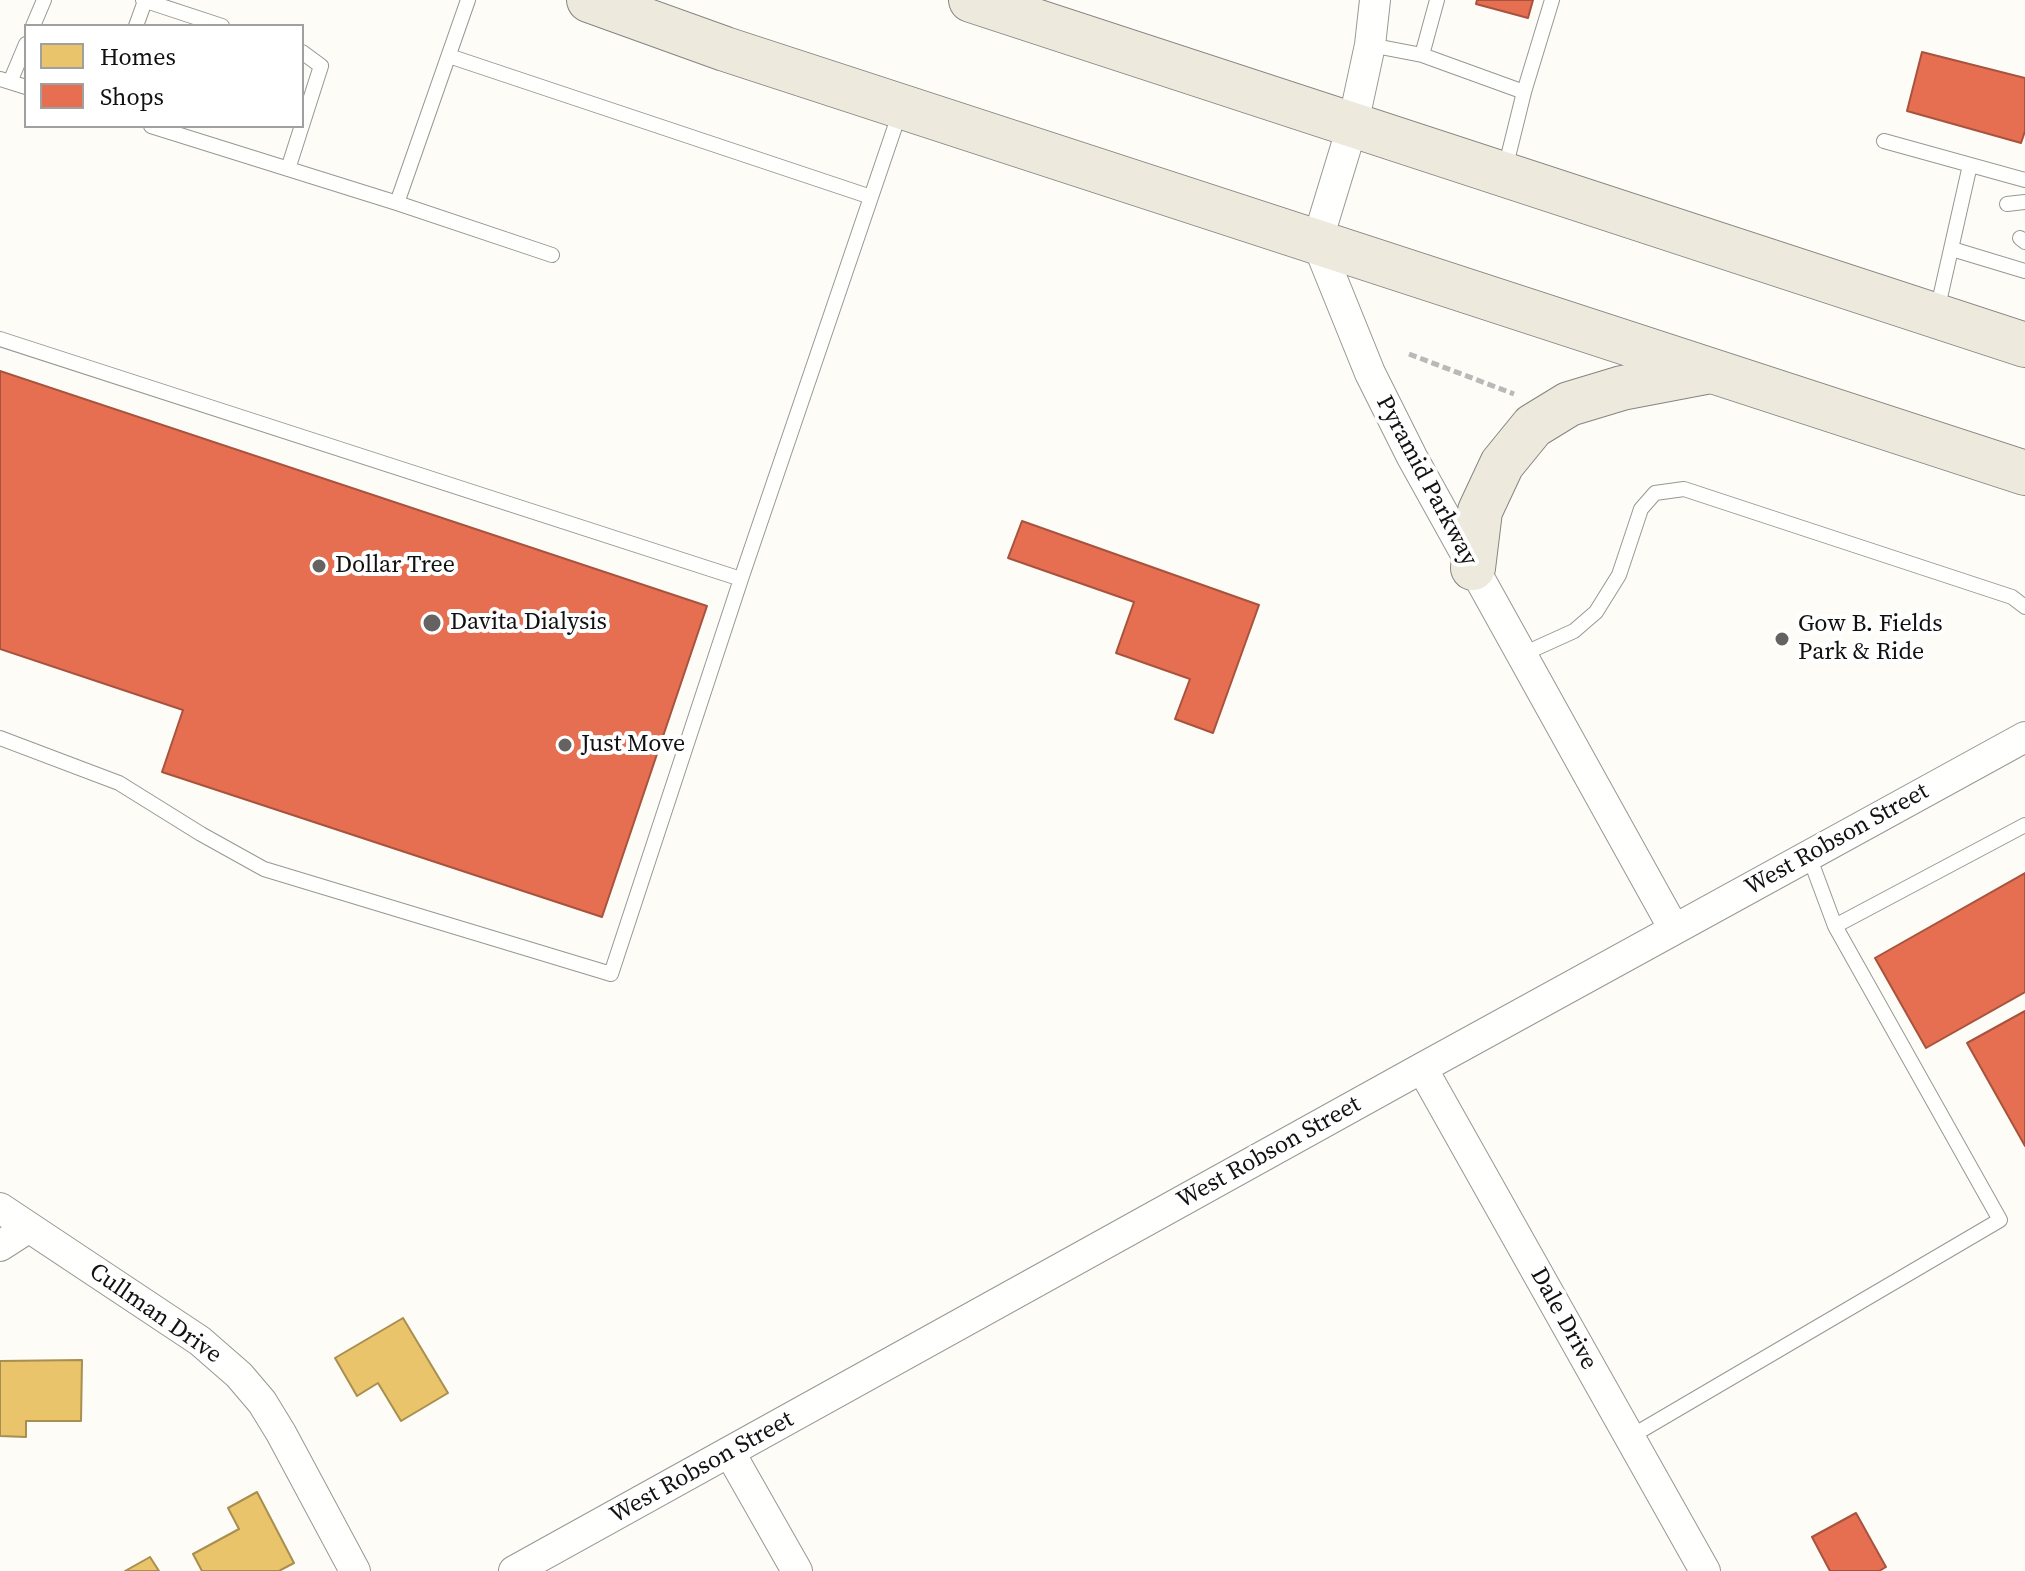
<!DOCTYPE html>
<html>
<head>
<meta charset="utf-8">
<style>
  body { margin:0 }
  #map { position:relative; width:2025px; height:1571px; overflow:hidden; background:#fdfcf7; font-family:"Source Serif 4",serif }
  canvas { display:block }
  .legend { position:absolute; left:24px; top:24px; width:280px; height:104px; box-sizing:border-box; background:#fff; border:2px solid #a0a0a0; margin:0; padding:10px 14px; list-style:none; font-size:24px; color:#111 }
  .legend li { display:flex; align-items:center; gap:16px; height:40px }
  .legend b { width:40px; border:2px solid #a0a0a0 }
</style>
</head>
<body>
<div id="map">
<canvas width="2025" height="1571"></canvas>
<ul class="legend">
<li><b style="height:22px;background:#e9c46a"></b>Homes</li>
<li><b style="height:22px;background:#e76f51"></b>Shops</li>
</ul>
</div>
<script>
const c = document.querySelector('canvas').getContext('2d');
c.lineJoin = 'round';
function fillPath(path, color) { c.fillStyle = color; c.fill(path, 'evenodd'); }
const shape = rows => new Path2D(rows.map(r => 'M' + r).join(''));
function stroke(path, color, width, dash) { c.strokeStyle = color; c.lineWidth = width; c.lineCap = dash ? 'butt' : 'round'; c.setLineDash(dash || []); c.stroke(path); }
function drawText(font, color, halo, rows, align = 'center') {
  c.font = font + ' "Source Serif 4",serif'; c.lineWidth = 8; c.setLineDash([]); c.textBaseline = 'middle'; c.strokeStyle = halo; c.fillStyle = color; for (const [text, x, y, turn = 0] of rows) {
    c.save(); c.translate(x, y); c.rotate((+turn || 0) * Math.PI / 180); c.textAlign = isNaN(turn) ? turn : align; if (halo) c.strokeText(text, 0, 0); c.fillText(text, 0, 0); c.restore();
  }
}
const homes = shape([
  [403,1318,448,1393,401,1421,378,1383,357,1396,335,1358,403,1318],
  [82,1360,81,1421,26,1421,26,1437,0,1436,0,1361,82,1360],
  [257,1492,294,1563,279,1571,202,1571,193,1554,239,1529,228,1508,257,1492],
  [150,1557,159,1571,125,1571,150,1557]
]);
const shops = shape([
  [1477,0,1533,0,1528,18,1476,4,1477,0],
  [1922,52,2025,78,2025,131,2021,143,1907,111,1922,52],
  [0,371,707,606,602,917,162,772,183,710,0,649,0,371],
  [1022,521,1259,605,1213,733,1175,719,1190,679,1116,653,1134,602,1008,558,1022,521],
  [2025,873,2025,992,1926,1048,1875,958,2025,873],
  [2025,1011,2025,1146,1967,1043,2025,1011],
  [1856,1513,1886,1567,1879,1571,1830,1571,1812,1537,1856,1513]
]);
const path = shape([
  [1409,354,1514,394]
]);
const lane = shape([
  [143,0,222,26],
  [33,26,44,0],
  [136,26,145,1],
  [1370,45,1422,55,1524,92,1552,0],
  [1422,55,1437,0],
  [449,56,871,197],
  [0,79,26,87],
  [10,82,26,44],
  [151,126,397,203,552,255],
  [1884,141,2025,180],
  [288,169,321,66,302,52],
  [1505,169,1524,92],
  [397,203,468,0],
  [2007,204,2025,202],
  [2020,238,2025,242],
  [1952,249,2025,271],
  [1937,311,1970,165],
  [0,339,741,579,901,109],
  [1521,655,1574,631,1596,612,1619,575,1641,509,1655,493,1684,489,2012,597,2025,607],
  [0,738,119,783,201,834,264,869,611,974,741,579],
  [1809,856,1835,926],
  [1630,1437,2000,1220,1835,926,2025,825]
]);
const street = shape([
  [1375,0,1370,45,1353,124,1317,242,1370,373,1412,457,1674,929],
  [1422,1068,1705,1571],
  [0,1208,200,1341,239,1375,262,1402,281,1433,355,1571],
  [0,1246,28,1228],
  [730,1453,797,1571],
  [514,1571,1422,1068,2025,737]
]);
const primary = shape([
  [589,0,725,49,2025,473],
  [971,0,2025,345],
  [1473,568,1480,511,1502,464,1533,426,1569,404,1622,388,1706,372]
]);
const markers = [
  [319,566,8,"#646362"],
  [432,623,10,"#646362"],
  [1782,639,8,"#646362"],
  [565,745,8,"#646362"]
];
const streetNames = [
  ["Pyramid Parkway",1426,481,62],
  ["West Robson Street",1837,840,-29],
  ["West Robson Street",1269,1153,-29],
  ["Cullman Drive",155,1314,35],
  ["Dale Drive",1563,1319,61],
  ["West Robson Street",702,1468,-29]
];
const poiNames = [
  ["Dollar Tree",335,566],
  ["Davita Dialysis",450,623],
  ["Gow B. Fields",1798,625],
  ["Park & Ride",1798,653],
  ["Just Move",581,745]
];
fillPath(homes, '#e9c46a');
stroke(homes, '#a88e4f', 2);
fillPath(shops, '#e76f51');
stroke(shops, '#a7533e', 2);
stroke(lane, '#979795', 16);
stroke(street, '#979795', 32);
stroke(primary, '#858482', 46);
stroke(path, '#b9b9b8', 5, [8, 4]);
stroke(lane, '#fffffe', 14);
stroke(street, '#fffffe', 30);
stroke(primary, '#ede9dc', 44);
for (const [x, y, r, color] of markers) { const dot = new Path2D(); dot.arc(x, y, r, 0, 2 * Math.PI); c.fillStyle = color; c.fill(dot); stroke(dot, '#fff', 3); }
drawText('24px', '#111', '#fff', streetNames);
drawText('24px', '#111', '#fff', poiNames, 'left');
</script>
</body>
</html>
